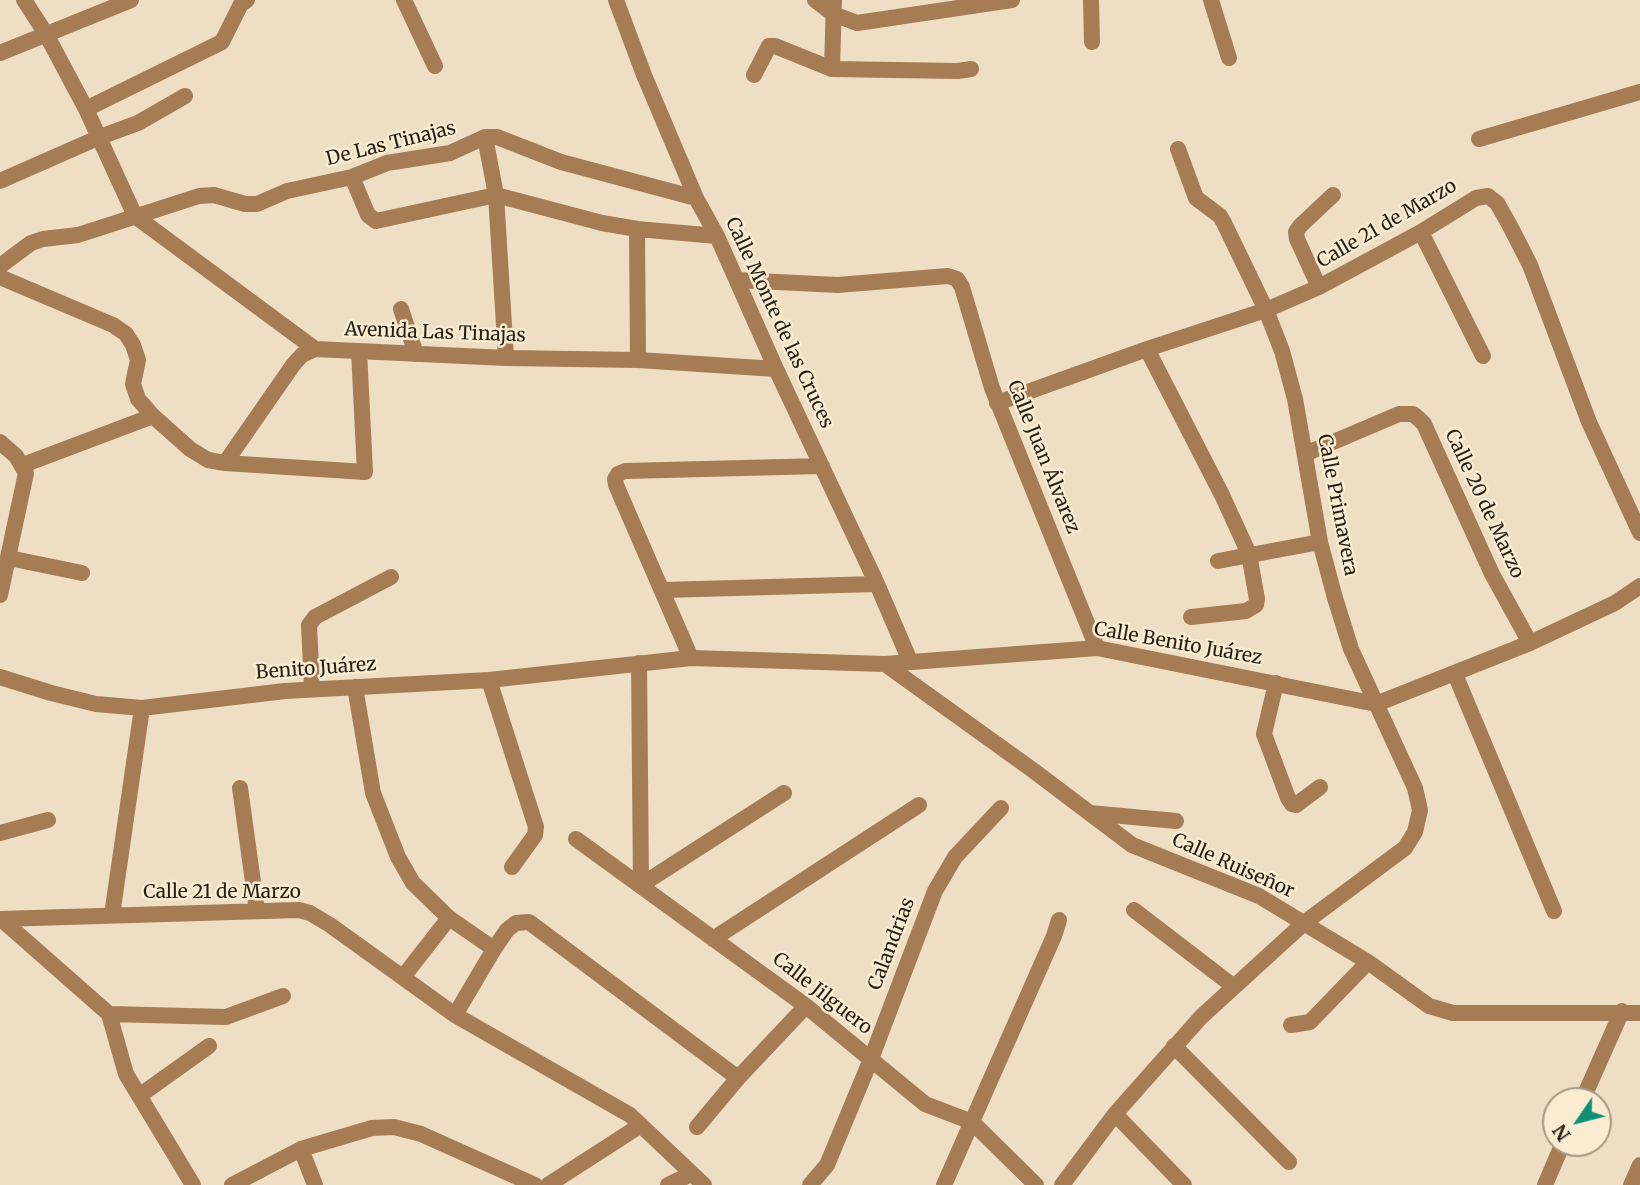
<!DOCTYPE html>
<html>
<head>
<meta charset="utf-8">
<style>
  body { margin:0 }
  #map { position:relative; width:1640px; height:1185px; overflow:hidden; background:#eddec4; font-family:Merriweather,serif }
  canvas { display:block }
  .north { position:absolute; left:1542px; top:1087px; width:70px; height:70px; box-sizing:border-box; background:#faebd1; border:2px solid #a49986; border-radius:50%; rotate:235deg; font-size:19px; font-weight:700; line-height:28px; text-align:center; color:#241f15 }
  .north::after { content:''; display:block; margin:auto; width:24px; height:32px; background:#0f8f76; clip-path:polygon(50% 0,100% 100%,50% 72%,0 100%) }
</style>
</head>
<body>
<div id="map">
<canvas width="1640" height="1185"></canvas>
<div class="north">N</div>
</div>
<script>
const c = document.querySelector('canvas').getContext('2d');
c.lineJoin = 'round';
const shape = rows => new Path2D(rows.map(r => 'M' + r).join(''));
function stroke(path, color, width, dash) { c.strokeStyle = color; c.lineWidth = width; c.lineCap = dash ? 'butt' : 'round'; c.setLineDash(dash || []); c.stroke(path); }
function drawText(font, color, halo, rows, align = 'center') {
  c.font = font + ' Merriweather,serif'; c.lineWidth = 5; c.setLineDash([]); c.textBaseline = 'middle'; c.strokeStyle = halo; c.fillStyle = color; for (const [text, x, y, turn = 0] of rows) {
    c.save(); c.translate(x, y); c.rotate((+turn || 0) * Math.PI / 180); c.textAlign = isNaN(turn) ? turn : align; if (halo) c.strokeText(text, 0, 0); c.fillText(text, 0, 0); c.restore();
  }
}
const minor = shape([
  [24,0,46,34,86,109,135,216,315,349,506,358,638,360,776,369],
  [404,0,435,66],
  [616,0,644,75,696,198,717,236,776,369,877,584,910,661],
  [815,0,833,14,857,23,1012,0],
  [1091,0,1092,42],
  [1211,0,1229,58],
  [0,53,131,0],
  [832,69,834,0],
  [754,75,769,46,775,46,832,69,958,71,971,69],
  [86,109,222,42,241,4,247,0],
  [485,137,496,195,506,358],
  [1479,139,1640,92],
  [352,177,368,215,376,221,496,195,602,223,637,229,717,236],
  [0,181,100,137,138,123,185,96],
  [637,229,638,360],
  [1421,232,1483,356],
  [0,266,31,243,43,239,78,235,199,196,214,195,245,204,257,204,287,191,352,177,387,163,450,153,485,137,497,137,561,162,696,198],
  [0,277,113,325,126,334,133,345,138,360,133,384,138,399,153,416,190,449,208,460,225,463,365,472,359,351],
  [737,280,838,285,948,276,957,279,962,287,992,388,1097,648],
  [1319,287,1297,239,1296,232,1300,226,1333,195],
  [401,309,416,354],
  [1147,349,1222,495,1249,554,1257,599,1256,605,1246,611,1191,617],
  [997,403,1147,349,1266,310,1319,287,1421,232,1476,198,1488,196,1497,203,1509,224,1530,265,1589,422,1640,533],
  [0,442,16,456,26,473,0,595],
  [1305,454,1399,414,1413,414,1419,419,1424,424,1492,574,1530,643],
  [225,463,293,365,302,355,315,349],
  [23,465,153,416],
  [9,558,82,573],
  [1218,561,1320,542],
  [663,590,877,584],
  [691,658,616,485,615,479,618,474,625,471,822,466],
  [639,663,641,885,784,793],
  [885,664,1034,771,1132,845,1259,896,1368,962,1429,1006,1453,1013,1640,1013],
  [1455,674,1554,911],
  [0,677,51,693,96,704,142,708,285,691,489,680,691,658,885,664,1097,648,1376,704,1530,643,1615,603,1640,586],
  [489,680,536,827,535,835,512,867],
  [1276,683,1264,734,1288,798,1292,804,1296,805,1320,787],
  [355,687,373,793,398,857,413,883,449,918,494,949],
  [312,689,309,625,315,617,391,577],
  [240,788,257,911],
  [1090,813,1176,821],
  [0,833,48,820],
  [576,839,806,1006,925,1104,972,1122,1036,1185],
  [1134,910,1233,986],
  [112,915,142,708],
  [0,919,299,910,310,913,330,925,455,1015,630,1115,704,1185],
  [1,919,109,1014,126,1074,193,1185],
  [713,939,919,805],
  [403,977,449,918],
  [109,1014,226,1017,283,996],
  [455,1015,494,949,507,930,516,923,529,922,738,1078],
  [1291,1025,1310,1022,1368,962],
  [1174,1046,1289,1162],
  [139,1096,209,1046],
  [1582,1101,1622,1011],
  [1115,1114,1184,1185],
  [697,1127,738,1078,806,1006],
  [301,1149,315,1185],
  [232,1185,301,1149,372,1128,394,1127,421,1134,535,1185],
  [548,1185,641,1125],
  [668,1185,691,1174],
  [810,1185,827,1165,871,1059,935,891,955,857,1001,808],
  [944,1185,1054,936,1059,920],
  [1062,1185,1115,1114,1201,1017,1304,923,1405,848,1415,832,1420,810,1415,788,1351,649,1335,598,1320,542,1295,399,1282,351,1266,310,1224,223,1220,216,1196,198,1178,149],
  [1545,1185,1563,1143],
  [1631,1185,1640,1165]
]);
const streetNames = [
  ["De Las Tinajas",391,144,-14],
  ["Calle 21 de Marzo",1387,224,-30],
  ["Calle Monte de las Cruces",779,323,65],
  ["Avenida Las Tinajas",435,333,2],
  ["Calle Juan Álvarez",1043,457,68],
  ["Calle 20 de Marzo",1484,504,65],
  ["Calle Primavera",1337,505,79],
  ["Calle Benito Juárez",1178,644,10],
  ["Benito Juárez",316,669,-4],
  ["Calle Ruiseñor",1233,866,24],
  ["Calle 21 de Marzo",222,893],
  ["Calandrias",892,944,-69],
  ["Calle Jilguero",822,994,38]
];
stroke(minor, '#a67c55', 16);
drawText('19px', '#241f15', '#faebd1', streetNames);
</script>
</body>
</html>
